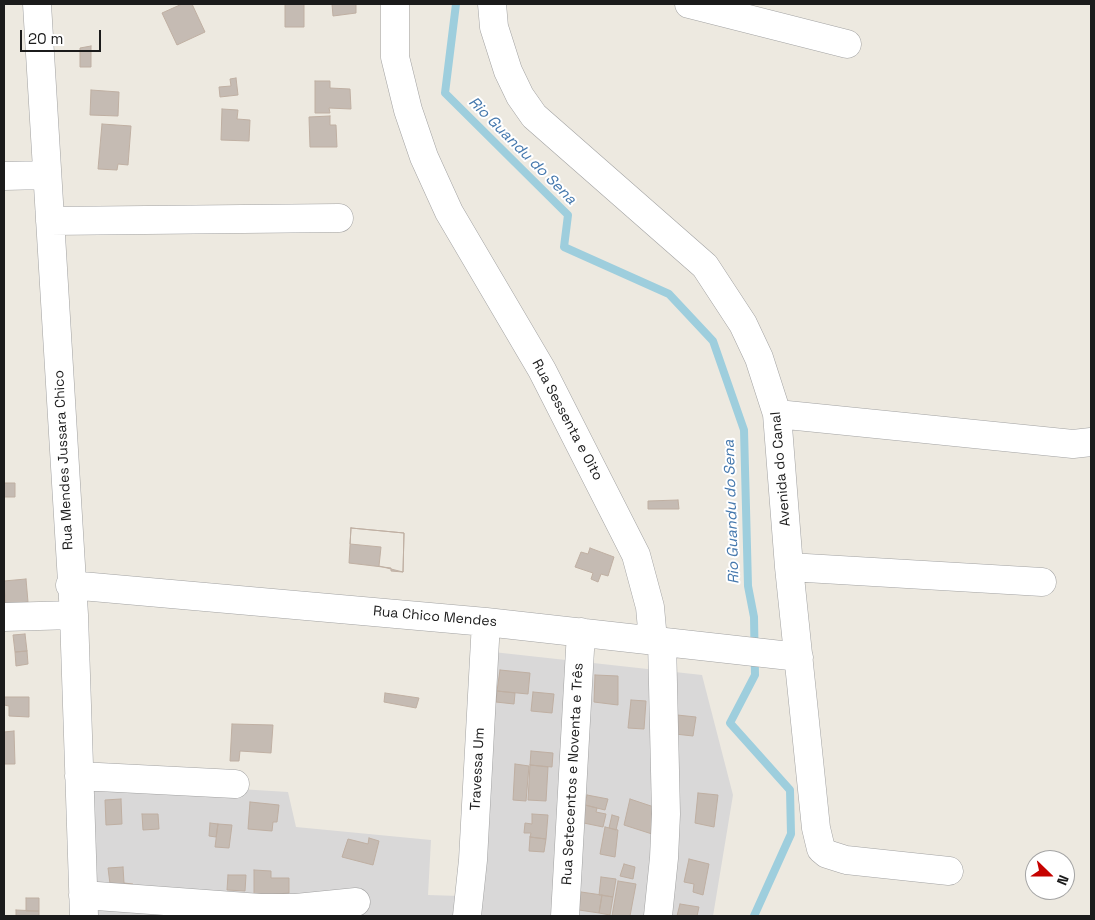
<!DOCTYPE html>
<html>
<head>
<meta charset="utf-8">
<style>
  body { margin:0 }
  #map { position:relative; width:1095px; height:920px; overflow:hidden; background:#ede9e0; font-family:"Space Grotesk",sans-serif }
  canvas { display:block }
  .frame { position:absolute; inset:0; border:5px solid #1b1b1b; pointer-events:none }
  .north { position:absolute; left:1025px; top:850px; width:50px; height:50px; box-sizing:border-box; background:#fff; border:1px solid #a4a4a4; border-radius:50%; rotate:112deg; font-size:14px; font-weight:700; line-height:20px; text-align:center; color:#1b1b1b }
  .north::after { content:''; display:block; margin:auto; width:18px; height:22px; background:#c60200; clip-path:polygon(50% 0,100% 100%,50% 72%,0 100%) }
  .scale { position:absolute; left:20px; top:30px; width:81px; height:22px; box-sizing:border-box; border:2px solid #1b1b1b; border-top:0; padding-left:6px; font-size:15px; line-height:18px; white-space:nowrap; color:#1b1b1b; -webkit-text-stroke:4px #fff; paint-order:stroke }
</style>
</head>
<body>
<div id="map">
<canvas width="1095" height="920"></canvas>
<div class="frame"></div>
<div class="north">N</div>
<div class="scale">20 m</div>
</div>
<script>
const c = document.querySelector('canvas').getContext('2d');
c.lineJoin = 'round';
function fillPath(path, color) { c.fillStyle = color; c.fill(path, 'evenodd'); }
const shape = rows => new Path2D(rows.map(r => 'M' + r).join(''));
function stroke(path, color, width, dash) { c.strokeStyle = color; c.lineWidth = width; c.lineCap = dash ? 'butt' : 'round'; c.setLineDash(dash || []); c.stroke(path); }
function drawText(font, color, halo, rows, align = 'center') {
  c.font = font + ' "Space Grotesk",sans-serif'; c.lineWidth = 4; c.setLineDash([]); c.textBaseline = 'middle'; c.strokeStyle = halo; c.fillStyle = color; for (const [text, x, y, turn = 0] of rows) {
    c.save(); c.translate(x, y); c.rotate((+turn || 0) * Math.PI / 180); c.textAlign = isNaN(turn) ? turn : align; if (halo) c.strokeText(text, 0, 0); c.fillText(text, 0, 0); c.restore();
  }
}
const residential = shape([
  [475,650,702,675,733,795,713,916,95,916,92,780,288,792,296,827,431,840,428,895,460,896]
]);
const stream = shape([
  [456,4,445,93,568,215,564,247,669,294,713,341,744,430,748,586,754,617,755,675,730,723,790,790,791,834,754,916]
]);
const building = shape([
  [182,4,192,4,205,32,177,45,162,13,182,4],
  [285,4,304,4,304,27,285,27,285,4],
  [332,4,356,4,356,13,333,16,332,4],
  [91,46,91,67,80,67,80,48,91,46],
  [236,78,238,95,220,97,219,87,231,86,230,79,236,78],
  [315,81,330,81,330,88,350,89,351,109,329,108,330,113,315,113,315,81],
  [91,90,119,92,118,116,90,115,91,90],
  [222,109,238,110,237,119,250,120,249,141,221,140,222,109],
  [330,116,330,125,336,125,337,147,310,147,309,117,330,116],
  [102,124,131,126,128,165,118,164,117,170,98,169,102,124],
  [4,483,15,483,15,497,4,497,4,483],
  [678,500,679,509,648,509,648,501,678,500],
  [351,528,404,533,403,572,379,566,381,547,350,544,351,528],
  [351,528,404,533,403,572,391,571,391,568,349,563,351,528],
  [590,548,614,557,608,576,601,574,598,582,591,579,593,573,575,567,581,552,588,554,590,548],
  [26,579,28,602,21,603,21,611,6,612,4,581,26,579],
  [25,634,27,651,15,652,13,635,25,634],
  [27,651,28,664,16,666,15,652,27,651],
  [500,670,530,673,528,694,497,691,500,670],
  [595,675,618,676,618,705,594,702,595,675],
  [497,691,515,693,514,704,496,702,497,691],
  [533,692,554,694,552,713,531,711,533,692],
  [385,693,419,698,416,708,384,702,385,693],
  [4,697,29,697,29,717,9,716,9,706,4,705,4,697],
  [631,700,646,701,644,729,628,728,631,700],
  [677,715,696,717,693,736,675,734,677,715],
  [232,724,273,725,271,753,240,751,239,761,230,761,232,724],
  [14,731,15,764,4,764,4,732,14,731],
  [531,751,553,753,552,767,530,765,531,751],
  [515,764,529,766,526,801,513,800,515,764],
  [530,765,548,767,546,801,528,800,530,765],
  [698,793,718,795,714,827,695,823,698,793],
  [587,795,608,799,605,810,585,805,587,795],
  [121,799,122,824,106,825,105,800,121,799],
  [630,799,657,808,652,834,624,825,630,799],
  [250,802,279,805,277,822,273,822,272,831,248,829,250,802],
  [585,805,597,808,596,812,606,814,603,827,579,822,585,805],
  [142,814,158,814,159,829,143,830,142,814],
  [532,814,548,815,546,839,530,837,531,833,524,833,525,823,532,824,532,814],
  [612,815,619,817,616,830,609,828,612,815],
  [210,823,218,824,216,837,209,836,210,823],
  [218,824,232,825,229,848,215,847,218,824],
  [605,827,618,830,615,857,600,854,605,827],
  [530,837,546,839,544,852,529,851,530,837],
  [369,838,379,841,373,865,342,857,348,839,368,844,369,838],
  [689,859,709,864,703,895,693,892,694,884,684,882,689,859],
  [624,864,635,867,633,879,620,876,624,864],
  [123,867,124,883,133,884,133,892,111,892,108,868,123,867],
  [254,870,271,871,271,878,289,878,289,893,254,896,254,870],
  [228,875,246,875,245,891,227,890,228,875],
  [601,877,616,879,613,897,599,895,601,877],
  [618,881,636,884,630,916,612,916,618,881],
  [581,892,602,895,599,913,579,910,581,892],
  [602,895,613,897,610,915,599,913,602,895],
  [26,898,39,898,39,911,26,911,26,898],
  [680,904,699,907,697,916,677,916,680,904],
  [16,910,39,911,39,916,16,916,16,910]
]);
const minor = shape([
  [37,4,74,615,84,916],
  [395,4,395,57,408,110,424,157,449,212,542,370,636,555,650,607,653,640],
  [492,4,494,27,508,71,520,96,534,116,705,266,743,324,759,358,777,414,789,567,816,828,821,849,827,854,846,860,949,871],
  [689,4,847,44],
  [4,176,46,175],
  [50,221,339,218],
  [777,414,1073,444,1091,442],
  [789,567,1042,582],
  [70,585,486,622,799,657],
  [4,617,74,615],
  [79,776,235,784],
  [83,895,260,908,296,908,356,902],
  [467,916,473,860,486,622],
  [565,916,581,632],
  [658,916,664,858,666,814,662,641]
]);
const streetNames = [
  ["Rua Sessenta e Oito",567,420,62],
  ["Rua Mendes Jussara Chico",64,460,-93],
  ["Avenida do Canal",781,469,-95],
  ["Rua Chico Mendes",435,617,5],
  ["Travessa Um",478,769,-87],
  ["Rua Setecentos e Noventa e Três",573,774,-87]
];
const waterNames = [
  ["Rio Guandu do Sena",522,151,45],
  ["Rio Guandu do Sena",732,512,-92]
];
fillPath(residential, '#d9d8d8');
stroke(stream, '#9ecedd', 8);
fillPath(building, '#c5bbb3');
stroke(building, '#bfafa2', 1);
stroke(minor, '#a2a2a2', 29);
stroke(minor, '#fff', 28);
drawText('14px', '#1b1b1b', '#fff', streetNames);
drawText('italic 15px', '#4578ad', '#fff', waterNames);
</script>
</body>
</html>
